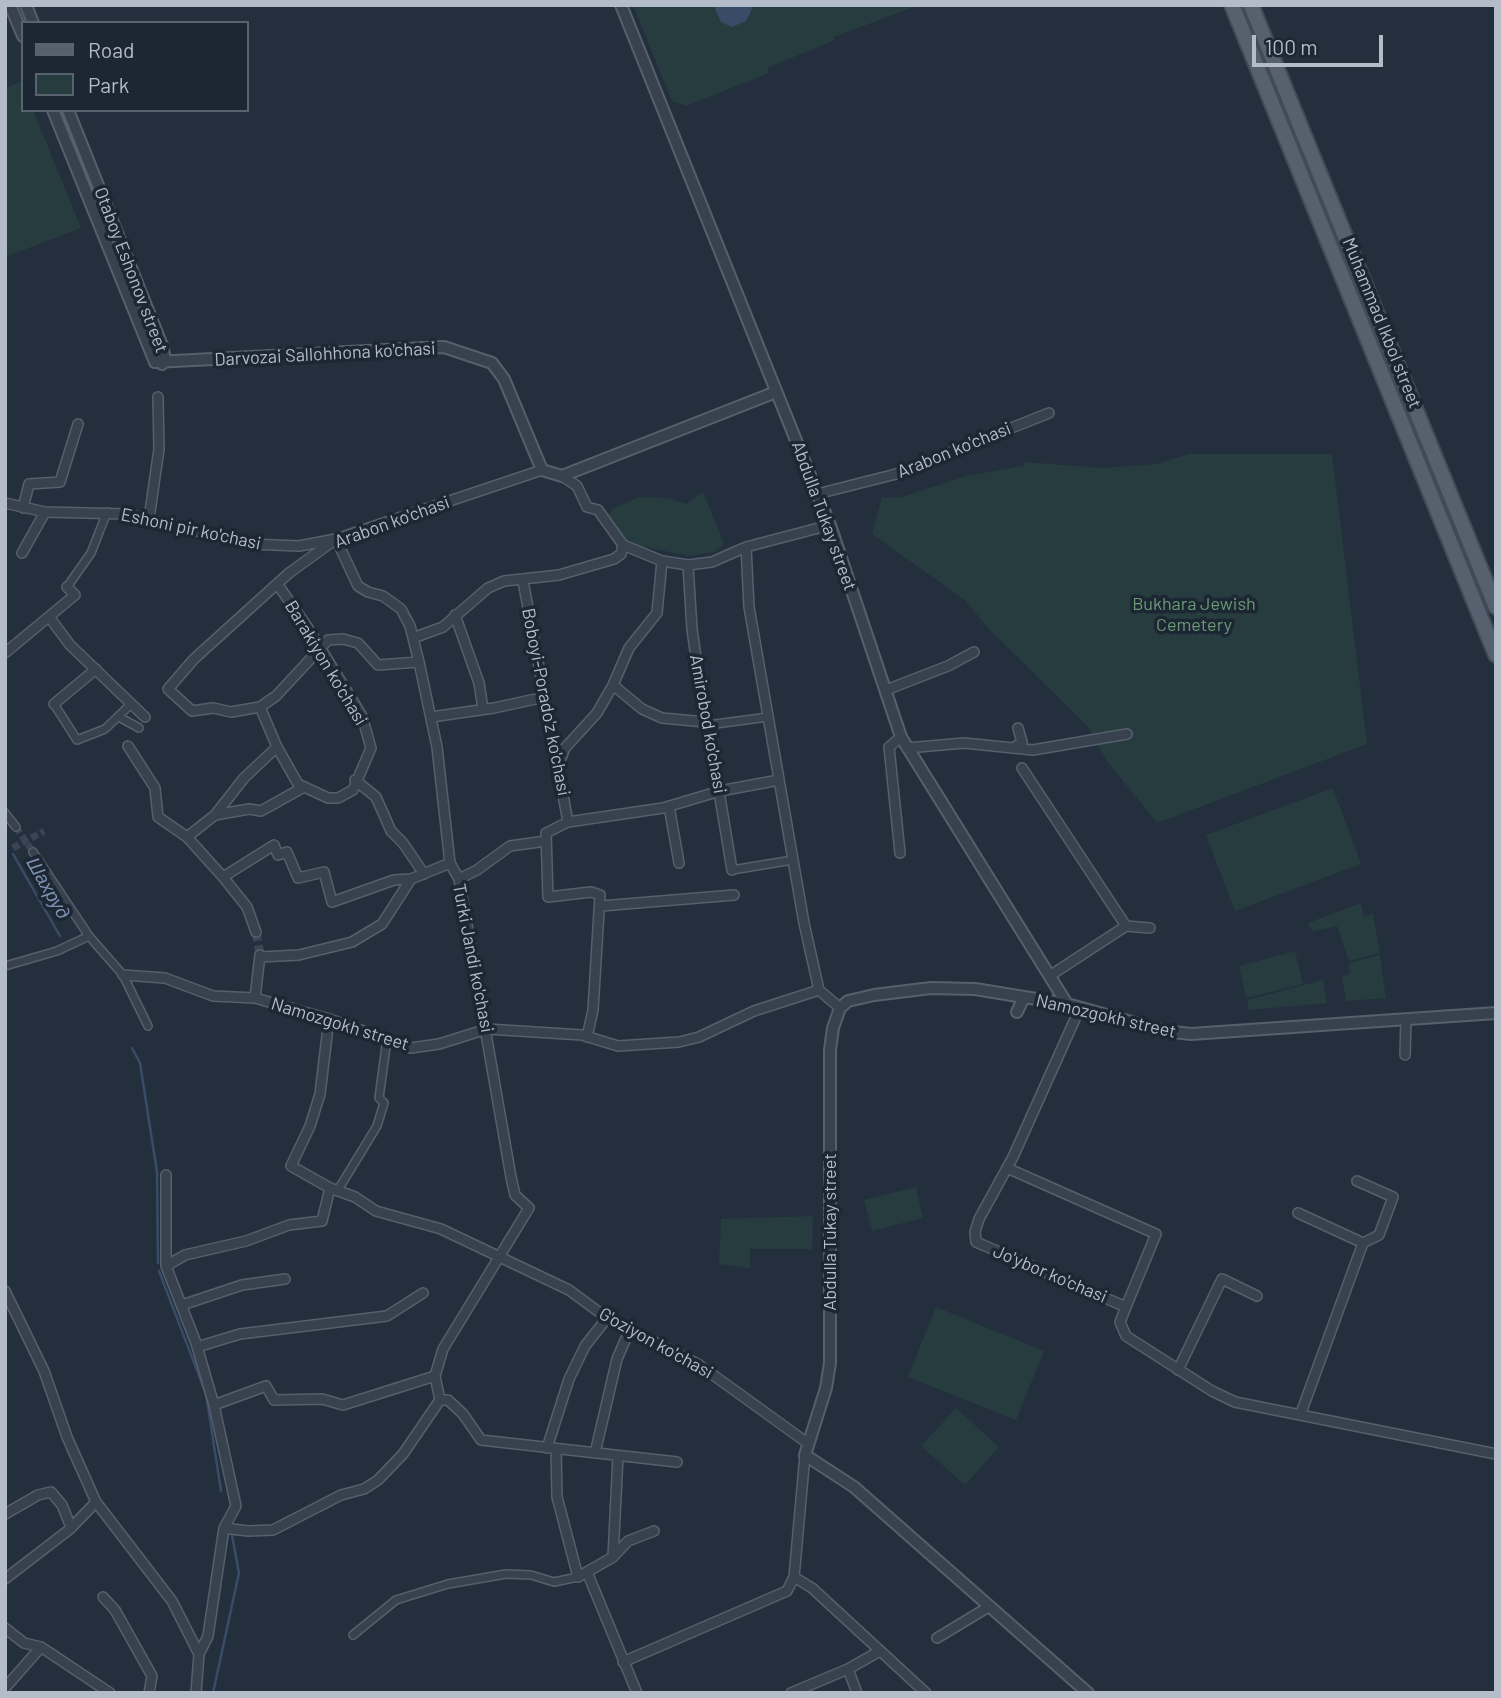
<!DOCTYPE html>
<html>
<head>
<meta charset="utf-8">
<style>
  body { margin:0 }
  #map { position:relative; width:1501px; height:1698px; overflow:hidden; background:#242f3e; font-family:Barlow,sans-serif }
  canvas { display:block }
  .frame { position:absolute; inset:0; border:7px solid #b4bcc9; pointer-events:none }
  .legend { position:absolute; left:21px; top:21px; width:228px; height:91px; box-sizing:border-box; background:#1d2633; border:2px solid #59626f; margin:0; padding:9px 12px; list-style:none; font-size:21px; color:#b4bcc9 }
  .legend li { display:flex; align-items:center; gap:14px; height:35px }
  .legend b { width:35px; border:2px solid #59626f }
  .scale { position:absolute; left:1252px; top:35px; width:131px; height:32px; box-sizing:border-box; border:4px solid #b4bcc9; border-top:0; padding-left:9px; font-size:21px; line-height:24px; white-space:nowrap; color:#b4bcc9; -webkit-text-stroke:5px #1d2633; paint-order:stroke }
</style>
</head>
<body>
<div id="map">
<canvas width="1501" height="1698"></canvas>
<div class="frame"></div>
<ul class="legend">
<li><b style="height:9px;background:#56606e"></b>Road</li>
<li><b style="height:19px;background:#263c3f"></b>Park</li>
</ul>
<div class="scale">100 m</div>
</div>
<script>
const c = document.querySelector('canvas').getContext('2d');
c.lineJoin = 'round';
function fillPath(path, color) { c.fillStyle = color; c.fill(path, 'evenodd'); }
const shape = rows => new Path2D(rows.map(r => 'M' + r).join(''));
function stroke(path, color, width, dash) { c.strokeStyle = color; c.lineWidth = width; c.lineCap = dash ? 'butt' : 'round'; c.setLineDash(dash || []); c.stroke(path); }
function drawText(font, color, halo, rows, align = 'center') {
  c.font = font + ' Barlow,sans-serif'; c.lineWidth = 7; c.setLineDash([]); c.textBaseline = 'middle'; c.strokeStyle = halo; c.fillStyle = color; for (const [text, x, y, turn = 0] of rows) {
    c.save(); c.translate(x, y); c.rotate((+turn || 0) * Math.PI / 180); c.textAlign = isNaN(turn) ? turn : align; if (halo) c.strokeText(text, 0, 0); c.fillText(text, 0, 0); c.restore();
  }
}
const green = shape([
  [633,5,919,5,834,37,835,40,767,68,769,73,686,106,672,101],
  [21,82,23,110,33,110,81,228,5,257,5,88],
  [1189,454,1332,454,1367,744,1157,823,1107,761,1088,727,988,628,965,600,872,534,882,498,902,497,966,476,1024,466,1025,462,1101,468,1157,464],
  [703,492,724,544,715,552,688,556,627,543,608,516,614,508,639,497,669,498,686,504],
  [1333,788,1361,864,1235,911,1206,835],
  [1361,903,1364,917,1373,914,1380,953,1349,961,1337,926,1312,931,1308,923],
  [1295,951,1303,984,1246,998,1239,966],
  [1380,955,1386,998,1346,1001,1342,977,1350,974,1349,963],
  [1323,980,1327,1003,1249,1010,1247,1000],
  [916,1187,923,1218,872,1231,864,1200],
  [813,1216,812,1249,750,1249,750,1268,719,1264,721,1219],
  [936,1307,1044,1351,1016,1420,908,1377],
  [956,1408,999,1447,965,1485,921,1446]
]);
const water = shape([
  [750,5,752,9,746,21,732,27,721,22,714,6]
]);
const stream = shape([
  [13,854,60,936],
  [132,1048,140,1063,157,1172,158,1263],
  [159,1271,206,1394,221,1491],
  [213,1693,239,1573,232,1535]
]);
const pedestrianTunnel = shape([
  [16,827,33,852],
  [13,848,44,831]
]);
const minorTunnel = shape([
  [256,932,260,955]
]);
const pedestrian = shape([
  [67,587,91,553,107,512],
  [54,704,77,740,105,729,130,705],
  [119,717,139,728],
  [708,725,768,717],
  [5,813,16,827],
  [33,852,89,936,123,975,148,1026],
  [732,870,793,860],
  [5,966,57,951,89,936],
  [338,1190,377,1126,384,1103,379,1098,387,1039],
  [353,1635,396,1600,448,1584,506,1574,531,1575,554,1582,578,1577]
]);
const minor = shape([
  [562,476,577,486,587,507,598,510,623,545,662,561,688,565,712,562,746,547,830,525],
  [817,494,896,474,1049,413],
  [5,503,45,512,127,514,250,544,299,546,336,539,358,586,368,592,383,596,401,609,410,626,419,662,437,747,450,863,459,879,511,1177,515,1195,529,1208,443,1349,435,1376,440,1400,448,1400,463,1414,481,1440,677,1462],
  [23,508,29,484,60,482,78,424],
  [149,519,159,449,158,397],
  [746,547,749,607,804,923,819,990],
  [22,553,45,512],
  [688,565,692,629,705,722,708,725,732,870],
  [523,581,568,822],
  [455,615,479,683,483,709],
  [50,618,70,645,145,717],
  [413,638,443,627,488,588,504,581,559,575,614,559,621,554,623,545],
  [5,653,75,595,67,587],
  [419,662,378,665,358,643,343,639,328,640,276,696,260,707,231,712,213,708,192,711,168,689,194,659,289,573,336,539,542,470],
  [613,685,642,709,662,718,705,722],
  [886,690,948,666,974,652],
  [54,704,96,669],
  [260,707,277,747,298,784,328,798,338,798,353,790,371,748,362,716,312,634,278,585],
  [431,717,494,708,545,697],
  [128,746,155,788,158,817,187,837,223,877,247,907,256,932],
  [1015,747,1022,742,1018,728],
  [907,748,964,743,1033,750,1127,734],
  [559,764,565,748,597,713,613,685,629,648,657,613,662,561],
  [1022,768,1126,926,1150,928],
  [355,780,376,797,391,831,403,843,424,874],
  [669,806,679,863],
  [215,815,249,809,261,811,304,787],
  [187,837,215,815,244,778,277,747],
  [900,853,889,747,901,737],
  [223,877,274,845,278,855,287,852,298,878,324,872,332,902,394,880,411,879,450,863],
  [459,879,477,870,510,846,546,841],
  [601,906,734,895],
  [260,957,299,955,352,942,382,924,411,879],
  [123,975,165,978,213,996,255,998,329,1019,411,1048,439,1044,487,1029,582,1035,618,1046,679,1042,699,1037,754,1011,819,990,840,1008],
  [1051,975,1126,926],
  [255,998,260,955],
  [1080,1008,1013,1157,979,1219,975,1232,976,1242,1126,1307,1120,1322,1126,1336,1212,1391,1235,1402,1496,1454],
  [329,1019,320,1094,310,1126,291,1166,330,1188,355,1197,376,1211,441,1229,569,1290,607,1318,698,1364,806,1442],
  [587,1037,593,1010,600,895,591,892,548,897,546,833,568,822,663,808,720,791,779,780],
  [1405,1055,1406,1019],
  [1007,1168,1156,1234,1126,1307],
  [166,1175,166,1266,196,1343,214,1405,236,1506,224,1528,208,1636,199,1654,196,1693],
  [1298,1213,1363,1243],
  [166,1266,185,1255,246,1241,289,1225,322,1221,330,1188],
  [5,1291,44,1371,67,1437,96,1502,172,1601,199,1654],
  [182,1305,242,1285,285,1279],
  [197,1347,240,1334,387,1316,423,1293],
  [1178,1370,1222,1279,1257,1296],
  [214,1405,266,1386,274,1400,322,1399,343,1405,435,1376],
  [1301,1413,1363,1243,1379,1235,1393,1197,1357,1181],
  [547,1448,569,1379,585,1346,607,1318],
  [556,1449,557,1497,578,1577,613,1557,628,1541,654,1531],
  [595,1453,617,1359,630,1329],
  [5,1514,38,1495,51,1492,62,1505,70,1525],
  [224,1528,248,1531,273,1530,341,1495,364,1489,378,1480,403,1454,440,1400],
  [613,1557,618,1456],
  [587,1572,637,1693],
  [794,1577,812,1588,926,1693],
  [5,1579,70,1529,96,1502],
  [103,1597,115,1610,152,1676,149,1693],
  [5,1628,24,1643,41,1647,110,1693],
  [937,1638,990,1606],
  [623,1662,787,1591,794,1577,805,1455],
  [848,1669,857,1693],
  [5,1688,41,1647],
  [791,1693,848,1669,880,1651]
]);
const tertiary = shape([
  [10,5,23,36],
  [26,5,33,23],
  [621,5,830,525,901,737,1067,1004],
  [53,110,155,362,444,347,492,363,504,379,542,470,562,476,776,392],
  [68,110,163,348,165,362,162,364],
  [1017,1012,1024,997],
  [1088,1693,854,1487,805,1455,826,1388,830,1363,830,1050,833,1028,840,1008,848,1001,874,995,931,988,975,989,1067,1004,1164,1031,1191,1034,1496,1013]
]);
const primary = shape([
  [1232,5,1496,655],
  [1251,5,1496,607]
]);
const streetNames = [
  ["Otaboy Eshonov street",131,270,69],
  ["Muhammad Ikbol street",1382,323,68],
  ["Darvozai Sallohhona ko'chasi",325,354,-3],
  ["Arabon ko'chasi",954,450,-22],
  ["Abdulla Tukay street",824,516,70],
  ["Arabon ko'chasi",392,522,-20],
  ["Eshoni pir ko'chasi",191,529,12],
  ["Barakiyon ko'chasi",326,663,59],
  ["Boboyi-Porado'z ko'chasi",546,702,79],
  ["Amirobod ko'chasi",708,724,80],
  ["Turki Jandi ko'chasi",473,958,79],
  ["Namozgokh street",1106,1016,13],
  ["Namozgokh street",340,1024,17],
  ["Abdulla Tukay street",830,1232,-90],
  ["Jo'ybor ko'chasi",1050,1274,23],
  ["G'oziyon ko'chasi",656,1343,29]
];
const parkNames = [
  ["Bukhara Jewish",1194,604],
  ["Cemetery",1194,625]
];
const waterNames = [
  ["Шахруд",48,888,60]
];
fillPath(green, '#263c3f');
fillPath(water, '#394c67');
stroke(stream, '#394c67', 2.5);
stroke(pedestrianTunnel, '#3a4453', 7, [7, 3.5]);
stroke(minorTunnel, '#3a4453', 9, [9, 4.5]);
stroke(pedestrian, '#565f6c', 10);
stroke(minor, '#565f6c', 12);
stroke(tertiary, '#565f6c', 14);
stroke(primary, '#414a57', 18);
stroke(pedestrian, '#38414e', 7);
stroke(minor, '#38414e', 9);
stroke(tertiary, '#38414e', 10);
stroke(primary, '#56606e', 14);
drawText('18px', '#b4bcc9', '#1d2633', streetNames);
drawText('18px', '#6b9a76', '#1d2633', parkNames);
drawText('italic 19px', '#7c92b1', '#1d2633', waterNames);
</script>
</body>
</html>
